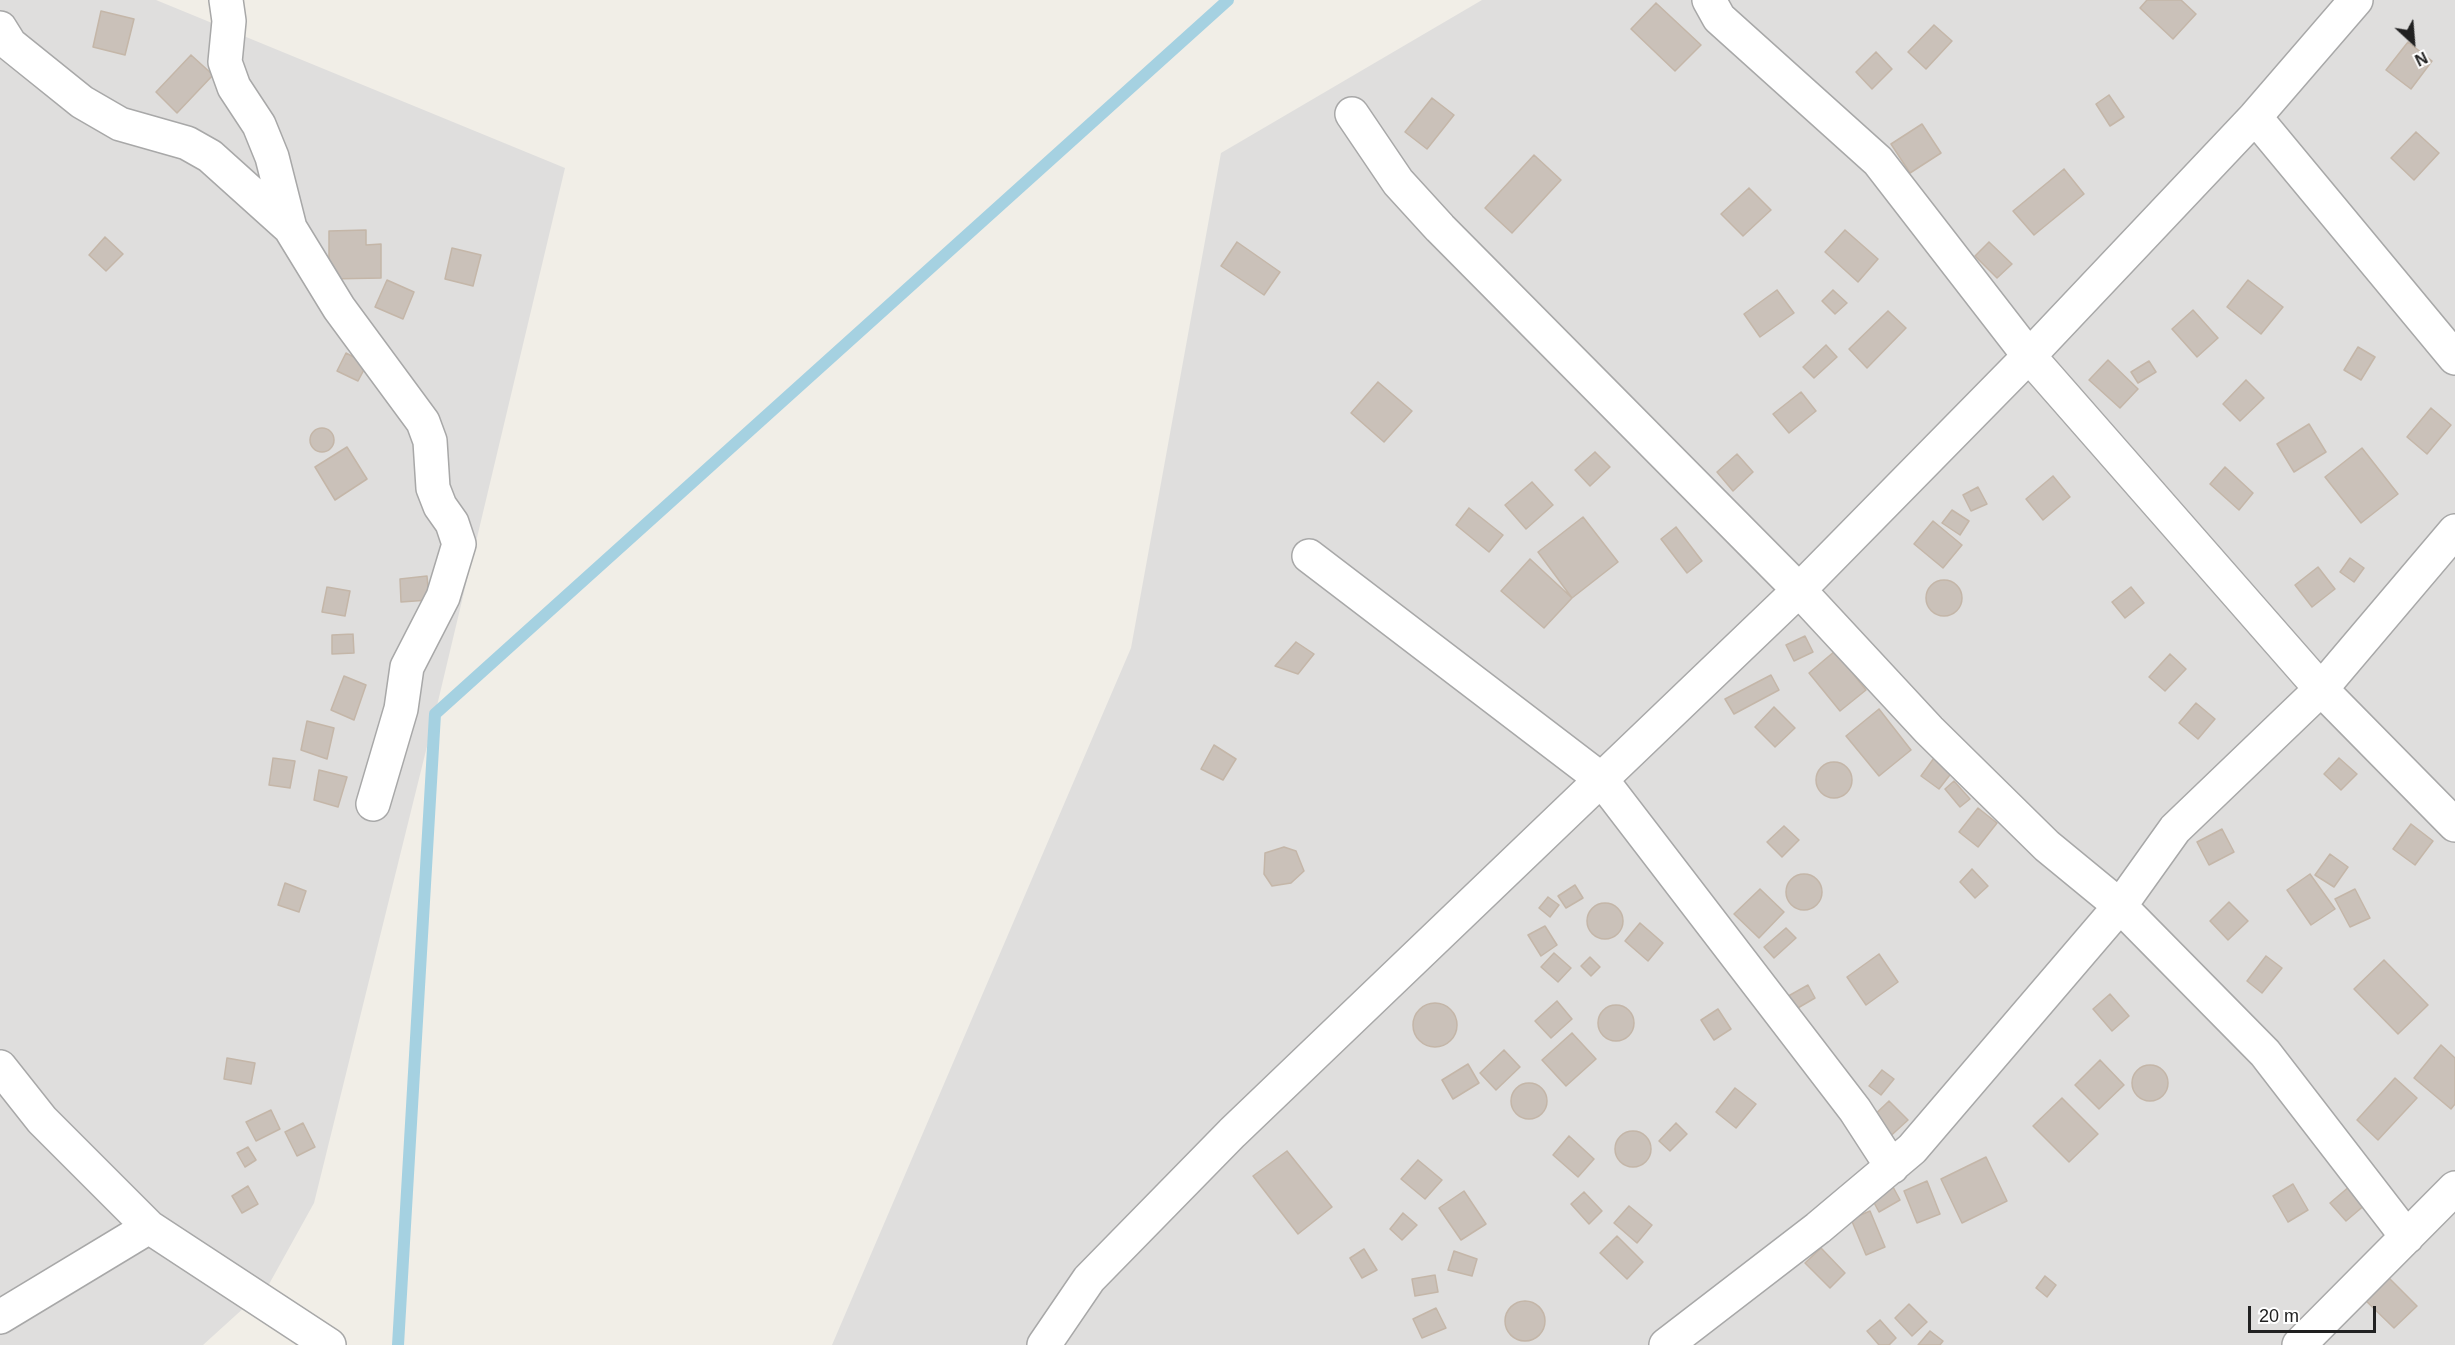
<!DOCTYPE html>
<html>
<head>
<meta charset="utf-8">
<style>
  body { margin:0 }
  #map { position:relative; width:2455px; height:1345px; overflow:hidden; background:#f1eee7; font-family:Arial,sans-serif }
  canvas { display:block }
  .north { position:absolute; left:2383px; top:12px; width:60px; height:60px; -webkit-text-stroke:4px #fff; paint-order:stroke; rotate:154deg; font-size:16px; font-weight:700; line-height:24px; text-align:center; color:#212121 }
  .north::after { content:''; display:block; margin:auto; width:21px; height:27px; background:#212121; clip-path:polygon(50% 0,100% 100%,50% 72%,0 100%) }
  .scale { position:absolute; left:2248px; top:1306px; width:128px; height:27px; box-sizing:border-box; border:3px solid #212121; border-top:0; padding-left:8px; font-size:18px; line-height:21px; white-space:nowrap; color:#212121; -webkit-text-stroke:4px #fff; paint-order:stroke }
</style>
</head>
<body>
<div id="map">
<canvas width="2455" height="1345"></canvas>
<div class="north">N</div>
<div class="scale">20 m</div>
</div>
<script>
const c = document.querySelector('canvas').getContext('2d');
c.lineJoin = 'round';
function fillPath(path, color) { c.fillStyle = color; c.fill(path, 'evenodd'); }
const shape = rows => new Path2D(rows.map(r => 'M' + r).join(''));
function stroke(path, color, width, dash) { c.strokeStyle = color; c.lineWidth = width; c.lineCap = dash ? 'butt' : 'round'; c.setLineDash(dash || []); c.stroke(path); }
const residential = shape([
  [0,0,156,0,565,168,435,714,314,1203,268,1286,203,1345,0,1345],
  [1482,0,2455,0,2455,1345,832,1345,1131,648,1221,153]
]);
const stream = shape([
  [398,1345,435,714,1228,0]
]);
const building = shape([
  [2147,0,2181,0,2196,14,2173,39,2140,8,2147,0],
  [1656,3,1701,45,1675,71,1631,29,1656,3],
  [101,11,134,19,125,55,93,47,101,11],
  [1934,25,1952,41,1926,69,1908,52,1934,25],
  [2408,42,2432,61,2411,89,2386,70,2408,42],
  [1876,52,1892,69,1872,89,1856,72,1876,52],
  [191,55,213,75,177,113,156,92,191,55],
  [2109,95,2124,117,2110,126,2096,104,2109,95],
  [1432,98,1454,115,1427,149,1405,132,1432,98],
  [1922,124,1941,153,1910,173,1891,144,1922,124],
  [2416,132,2439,153,2414,180,2391,158,2416,132],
  [1534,155,1561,180,1512,233,1485,208,1534,155],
  [2064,169,2084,194,2034,235,2013,211,2064,169],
  [1749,188,1771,210,1743,236,1721,214,1749,188],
  [366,230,366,245,381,244,381,278,329,279,329,231,366,230],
  [1845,230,1878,259,1858,282,1825,252,1845,230],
  [105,237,123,254,106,271,89,255,105,237],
  [1237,242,1280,272,1264,295,1221,266,1237,242],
  [1989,242,2012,264,1997,278,1975,256,1989,242],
  [452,248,481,255,473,286,445,279,452,248],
  [387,280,414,292,403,319,375,307,387,280],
  [2248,280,2283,307,2261,334,2227,307,2248,280],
  [1777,290,1794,313,1760,337,1744,314,1777,290],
  [1833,290,1847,303,1835,314,1822,301,1833,290],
  [2193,310,2218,338,2197,357,2172,329,2193,310],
  [1888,311,1906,328,1867,368,1849,349,1888,311],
  [1826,345,1837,357,1814,378,1803,367,1826,345],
  [2358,347,2375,357,2361,380,2344,370,2358,347],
  [346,353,367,364,358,381,337,371,346,353],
  [2108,360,2138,389,2120,408,2089,380,2108,360],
  [2149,361,2156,372,2138,383,2131,372,2149,361],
  [2246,380,2264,398,2240,421,2223,404,2246,380],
  [1378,382,1412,411,1384,442,1351,413,1378,382],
  [1801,392,1816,411,1789,433,1773,414,1801,392],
  [2431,408,2451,425,2427,454,2407,437,2431,408],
  [2309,424,2326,452,2294,472,2277,444,2309,424],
  '310 440a12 12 0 1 1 24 0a12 12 0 1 1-24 0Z',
  [347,447,367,479,335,500,315,467,347,447],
  [2362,448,2398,494,2361,523,2325,477,2362,448],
  [1595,452,1610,467,1590,486,1575,470,1595,452],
  [1737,454,1753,472,1733,491,1717,472,1737,454],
  [2225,467,2253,493,2239,510,2210,484,2225,467],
  [2053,476,2070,497,2043,520,2026,499,2053,476],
  [1532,482,1553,505,1526,529,1505,505,1532,482],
  [1978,487,1987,504,1971,511,1963,495,1978,487],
  [1469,508,1503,535,1489,552,1456,525,1469,508],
  [1952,510,1969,521,1960,535,1942,523,1952,510],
  [1583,517,1618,562,1572,598,1538,552,1583,517],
  [1933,521,1962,545,1943,568,1914,544,1933,521],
  [1676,527,1702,561,1687,573,1661,539,1676,527],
  [2350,558,2364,568,2354,582,2340,572,2350,558],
  [1530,559,1572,598,1544,628,1501,591,1530,559],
  [2318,567,2335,589,2312,607,2295,585,2318,567],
  [427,576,429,600,401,602,400,579,427,576],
  '1926 598a18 18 0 1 1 36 0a18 18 0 1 1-36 0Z',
  [327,587,350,591,345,616,322,612,327,587],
  [2131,587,2144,603,2125,618,2112,602,2131,587],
  [353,634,354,653,332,654,332,635,353,634],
  [1805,636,1813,652,1794,661,1786,645,1805,636],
  [1296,642,1314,654,1298,674,1275,666,1296,642],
  [1835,651,1866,690,1840,711,1809,673,1835,651],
  [2170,654,2186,669,2165,691,2149,677,2170,654],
  [1771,675,1779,690,1734,714,1725,699,1771,675],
  [344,676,366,685,354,720,331,710,344,676],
  [2196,703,2215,719,2198,739,2179,723,2196,703],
  [1774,707,1795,728,1775,747,1755,727,1774,707],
  [1879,709,1911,750,1879,776,1846,736,1879,709],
  [307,721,334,728,327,759,301,750,307,721],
  [1214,745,1236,759,1223,780,1201,769,1214,745],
  [273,758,295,761,290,788,269,785,273,758],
  [1934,758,1953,771,1939,789,1921,776,1934,758],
  [2339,758,2357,774,2341,790,2324,774,2339,758],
  '1816 780a18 18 0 1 1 36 0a18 18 0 1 1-36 0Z',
  [319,770,347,777,338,807,314,800,319,770],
  [1954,781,1970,799,1960,807,1945,789,1954,781],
  [1978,808,1997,823,1978,847,1959,832,1978,808],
  [2411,824,2433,841,2415,865,2393,849,2411,824],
  [1784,826,1799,840,1782,857,1767,842,1784,826],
  [2222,829,2234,852,2209,865,2197,842,2222,829],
  [1284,847,1296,851,1304,871,1291,883,1272,886,1264,874,1265,853,1284,847],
  [2330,854,2348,867,2334,887,2315,875,2330,854],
  [1972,869,1988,886,1975,898,1960,882,1972,869],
  [2310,874,2335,909,2311,925,2287,890,2310,874],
  '1786 892a18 18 0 1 1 36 0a18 18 0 1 1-36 0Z',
  [285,883,306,891,299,912,278,905,285,883],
  [1575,885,1583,898,1566,908,1558,896,1575,885],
  [1760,889,1784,912,1759,938,1734,914,1760,889],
  [2355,889,2370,918,2350,927,2335,899,2355,889],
  [1548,897,1559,905,1550,917,1539,908,1548,897],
  [2229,902,2248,921,2228,940,2210,921,2229,902],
  '1587 921a18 18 0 1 1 36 0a18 18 0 1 1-36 0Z',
  [1640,923,1663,943,1648,961,1625,941,1640,923],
  [1545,926,1557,945,1541,956,1528,935,1545,926],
  [1786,928,1796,938,1774,958,1764,947,1786,928],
  [1554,953,1571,968,1558,982,1541,967,1554,953],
  [1879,954,1898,982,1866,1005,1847,977,1879,954],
  [2266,956,2282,968,2262,993,2247,981,2266,956],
  [1590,957,1600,967,1591,976,1581,966,1590,957],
  [2384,960,2428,1005,2398,1034,2354,989,2384,960],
  [1808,985,1815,998,1791,1012,1783,999,1808,985],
  [2110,994,2129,1016,2112,1031,2093,1009,2110,994],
  [1557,1001,1572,1019,1551,1038,1535,1021,1557,1001],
  '1413 1025a22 22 0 1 1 44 0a22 22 0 1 1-44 0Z',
  '1598 1023a18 18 0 1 1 36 0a18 18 0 1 1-36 0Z',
  [1718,1009,1731,1029,1714,1040,1701,1020,1718,1009],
  [1572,1033,1596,1059,1566,1086,1542,1060,1572,1033],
  [2441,1045,2455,1058,2455,1104,2451,1109,2414,1078,2441,1045],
  [1504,1050,1520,1067,1496,1090,1480,1073,1504,1050],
  [227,1058,255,1063,251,1084,224,1079,227,1058],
  [2100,1060,2124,1085,2099,1109,2075,1085,2100,1060],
  [1468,1064,1479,1083,1453,1099,1442,1080,1468,1064],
  '2132 1083a18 18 0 1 1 36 0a18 18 0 1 1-36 0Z',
  [1882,1070,1894,1079,1881,1095,1869,1086,1882,1070],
  [2395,1078,2417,1098,2378,1140,2357,1120,2395,1078],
  '1511 1101a18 18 0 1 1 36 0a18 18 0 1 1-36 0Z',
  [1735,1088,1756,1104,1736,1128,1716,1112,1735,1088],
  [2062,1098,2098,1134,2069,1162,2033,1126,2062,1098],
  [1889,1101,1908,1120,1884,1142,1866,1123,1889,1101],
  [271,1110,280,1129,256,1141,246,1122,271,1110],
  [303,1123,315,1147,297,1156,285,1132,303,1123],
  [1676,1123,1687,1134,1670,1151,1659,1141,1676,1123],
  '1615 1149a18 18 0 1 1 36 0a18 18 0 1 1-36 0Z',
  [1569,1136,1594,1159,1578,1177,1553,1155,1569,1136],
  [248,1147,256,1160,245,1167,237,1153,248,1147],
  [1287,1151,1332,1207,1298,1234,1253,1176,1287,1151],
  [1986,1157,2007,1201,1962,1223,1941,1179,1986,1157],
  [1418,1160,1442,1180,1425,1199,1401,1179,1418,1160],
  [1927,1181,1940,1214,1917,1223,1904,1191,1927,1181],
  [2293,1184,2308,1210,2288,1222,2273,1196,2293,1184],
  [1892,1185,1900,1200,1879,1212,1871,1197,1892,1185],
  [248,1186,258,1204,242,1213,232,1196,248,1186],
  [2350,1186,2366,1204,2346,1221,2330,1203,2350,1186],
  [1464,1191,1486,1224,1461,1240,1439,1208,1464,1191],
  [1584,1192,1602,1211,1589,1224,1571,1204,1584,1192],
  [1629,1206,1652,1225,1637,1243,1614,1223,1629,1206],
  [1870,1211,1885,1247,1866,1255,1851,1219,1870,1211],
  [1403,1213,1417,1225,1402,1240,1390,1229,1403,1213],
  [1617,1236,1643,1262,1627,1279,1600,1253,1617,1236],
  [1821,1248,1845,1273,1830,1288,1805,1263,1821,1248],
  [1364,1249,1377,1270,1362,1278,1350,1258,1364,1249],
  [1454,1251,1477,1259,1472,1276,1448,1270,1454,1251],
  [2385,1274,2417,1306,2394,1328,2362,1297,2385,1274],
  [1435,1275,1438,1292,1415,1296,1412,1279,1435,1275],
  [2045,1276,2056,1285,2047,1297,2036,1288,2045,1276],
  '1505 1321a20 20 0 1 1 40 0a20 20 0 1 1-40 0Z',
  [1909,1304,1927,1322,1912,1336,1895,1318,1909,1304],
  [1436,1308,1446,1328,1422,1338,1413,1319,1436,1308],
  [1880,1320,1896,1338,1889,1345,1879,1345,1867,1331,1880,1320],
  [1930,1331,1943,1341,1940,1345,1918,1345,1930,1331]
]);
const minor = shape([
  [226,0,229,21,225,62,234,87,259,125,272,157,290,228,339,308,423,422,430,441,433,488,440,506,452,523,459,544,443,597,407,667,401,709,373,804],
  [1709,0,1719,18,1878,161,2029,356,2321,689,2455,825],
  [0,28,10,44,82,102,120,124,187,143,210,156,290,228],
  [1352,114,1398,182,1440,228,1799,590,1929,730,2047,846,2120,906,2265,1053,2407,1237],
  [2255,117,2455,358],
  [1309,556,1601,779,1855,1110,1892,1167],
  [0,1067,42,1120,149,1227,329,1345],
  [0,1317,149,1227],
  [1044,1345,1089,1279,1232,1133,1799,590,2029,356,2255,117,2356,0],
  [1666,1345,1818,1228,1912,1149,2120,906,2175,829,2321,689,2455,531],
  [2299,1345,2455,1188]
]);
fillPath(residential, '#dfdedd');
stroke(stream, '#a5d1e1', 12);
fillPath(building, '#cac1b9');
stroke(building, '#c4b6a8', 1.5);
stroke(minor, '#a8a8a8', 36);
stroke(minor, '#fff', 33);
</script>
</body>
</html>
